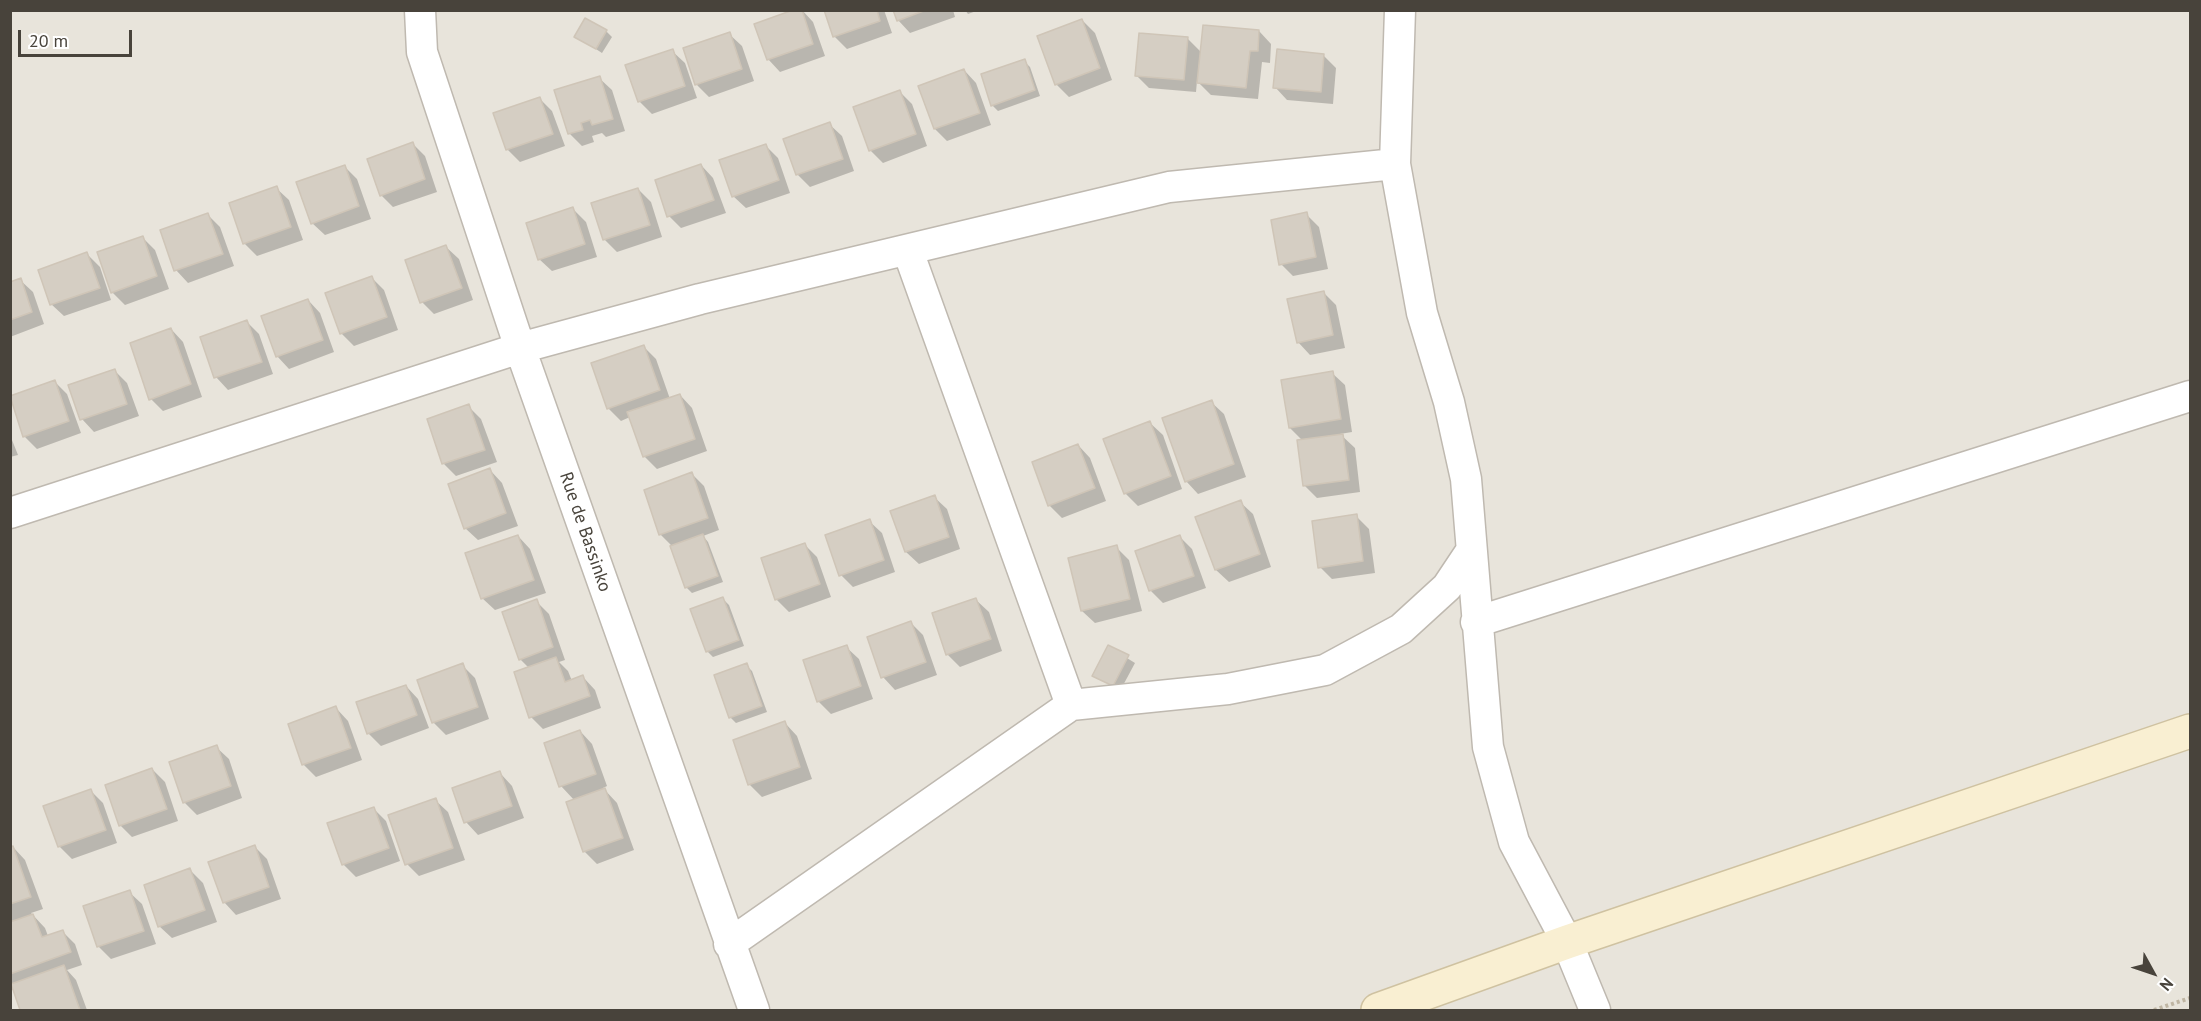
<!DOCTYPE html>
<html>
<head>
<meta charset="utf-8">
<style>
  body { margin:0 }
  #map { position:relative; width:2201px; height:1021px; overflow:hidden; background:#f4f2ec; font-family:"PT Sans",sans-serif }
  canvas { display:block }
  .frame { position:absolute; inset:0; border:12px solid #48433b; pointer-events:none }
  .north { position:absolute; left:2123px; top:943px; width:60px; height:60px; -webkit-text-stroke:4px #fff; paint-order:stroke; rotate:130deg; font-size:16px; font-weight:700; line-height:24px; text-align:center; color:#48433b }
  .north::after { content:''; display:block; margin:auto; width:21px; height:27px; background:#48433b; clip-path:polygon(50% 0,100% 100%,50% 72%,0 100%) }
  .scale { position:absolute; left:18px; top:30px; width:114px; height:27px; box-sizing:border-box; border:3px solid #48433b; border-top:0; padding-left:8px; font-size:18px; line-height:21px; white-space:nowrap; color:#48433b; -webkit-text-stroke:4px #fff; paint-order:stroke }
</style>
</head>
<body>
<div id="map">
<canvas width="2201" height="1021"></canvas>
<div class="frame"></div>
<div class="north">N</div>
<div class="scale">20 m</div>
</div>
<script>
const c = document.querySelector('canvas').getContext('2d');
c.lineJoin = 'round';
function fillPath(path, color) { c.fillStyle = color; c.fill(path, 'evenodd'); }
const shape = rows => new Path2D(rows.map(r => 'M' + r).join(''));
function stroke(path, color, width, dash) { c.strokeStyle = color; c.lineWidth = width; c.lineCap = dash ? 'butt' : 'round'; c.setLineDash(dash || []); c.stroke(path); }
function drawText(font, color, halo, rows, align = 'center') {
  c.font = font + ' "PT Sans",sans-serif'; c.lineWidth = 4.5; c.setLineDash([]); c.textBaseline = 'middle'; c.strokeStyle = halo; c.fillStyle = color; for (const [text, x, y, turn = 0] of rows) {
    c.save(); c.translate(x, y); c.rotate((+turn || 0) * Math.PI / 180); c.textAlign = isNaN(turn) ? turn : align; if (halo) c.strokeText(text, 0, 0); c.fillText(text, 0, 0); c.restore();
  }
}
const residential = shape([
  [11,11,2190,11,2190,1010,11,1010]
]);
const shadow = shape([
  [802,10,813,22,825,56,780,72,768,59],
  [825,10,884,10,892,33,847,49,834,36],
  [895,10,953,10,955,17,910,33,898,20],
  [965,10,979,10,968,14],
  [1082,20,1095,33,1112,80,1069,97,1056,84],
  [606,31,612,37,602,53,576,36],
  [1259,31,1271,44,1270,63,1262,62,1258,99,1211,95,1197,81,1196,92,1149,88,1137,76,1188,39,1202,53],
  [729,34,742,46,754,81,709,97,697,85,685,49],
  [672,51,685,63,697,98,652,114,639,101],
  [1323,55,1336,68,1333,104,1287,100,1275,87],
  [1024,61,1030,67,1040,96,998,111,992,105],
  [964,70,976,83,991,125,947,141,935,129],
  [599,78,612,90,625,131,606,137,602,133,592,136,594,142,582,146,570,134],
  [900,92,912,104,927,146,883,163,870,150],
  [540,99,552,111,565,146,520,162,507,149],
  [829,124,842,136,854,171,810,187,797,174],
  [413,144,425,156,437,192,393,207,381,195],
  [765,145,778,158,790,193,746,208,733,196],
  [701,165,713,178,726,213,681,228,669,216],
  [345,167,357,179,371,219,325,235,312,223],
  [276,188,289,200,303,240,257,256,244,243],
  [638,189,651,202,662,237,617,252,604,239],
  [573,209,586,222,597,257,552,271,539,259],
  [1306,214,1319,227,1328,269,1293,276,1281,264],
  [208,215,220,227,234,266,188,283,176,270],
  [143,238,155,250,169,289,125,305,112,292],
  [446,247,459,259,473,300,434,314,422,302],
  [87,254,100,267,111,300,64,316,51,304],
  [372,278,384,290,398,330,354,346,341,333],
  [20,280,33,292,44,324,10,337,10,283],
  [1324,293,1336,305,1345,348,1310,355,1298,342],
  [308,300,320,313,334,352,289,369,277,356],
  [247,322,259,334,273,374,228,390,216,377],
  [171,329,183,342,202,397,163,411,151,399],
  [644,347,656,359,670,399,680,395,692,408,707,451,657,469,644,456,630,417,621,421,608,408],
  [114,370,127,383,139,416,94,432,82,419],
  [1332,373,1345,385,1352,432,1340,434,1355,448,1360,492,1317,498,1305,486,1303,441,1290,428],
  [55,382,67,394,81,433,37,449,25,437,11,397],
  [1211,402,1224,414,1246,477,1198,494,1186,481],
  [468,406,481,419,497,462,456,476,444,464,429,420],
  [1150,423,1163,435,1182,489,1138,506,1125,493],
  [10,435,18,455,10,457],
  [1078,445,1090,458,1106,501,1062,518,1049,505],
  [490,470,502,483,518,526,478,540,465,528],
  [692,474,704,486,719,530,703,536,708,542,723,582,692,593,686,587,671,545,660,534],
  [934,497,947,509,960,549,919,564,906,552],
  [1240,502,1253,514,1271,567,1229,582,1216,570],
  [1356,516,1369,529,1375,573,1332,579,1320,567],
  [869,521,882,533,895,572,853,587,841,575],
  [518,536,530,549,546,593,495,610,482,598],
  [1179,536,1192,549,1206,588,1163,603,1151,591,1137,551],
  [805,545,817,557,831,597,789,612,776,599],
  [1116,547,1129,560,1142,611,1095,623,1082,611],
  [723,599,729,605,744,646,713,657,707,651],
  [976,600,989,612,1002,651,960,667,947,654],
  [536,601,549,614,565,660,559,662,568,671,572,681,583,677,595,690,601,708,543,729,531,717,529,668,520,659],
  [911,623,923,635,937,675,895,690,883,677],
  [846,647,859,659,873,699,831,714,818,701],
  [1109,647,1135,663,1120,691,1094,675],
  [462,665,475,678,489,719,446,735,433,722],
  [746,665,752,671,767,712,736,723,730,717],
  [406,686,418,699,429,728,381,746,368,733],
  [336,708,348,721,362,760,316,777,303,764],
  [785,723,797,736,812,779,762,797,749,784],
  [580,731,592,744,607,786,603,788,617,803,634,850,597,864,584,851,575,801,561,786],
  [216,747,229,759,242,798,197,815,184,802],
  [152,769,165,782,178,821,132,837,120,825],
  [500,773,512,786,524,818,478,835,466,822],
  [91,791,103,803,117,843,72,859,59,846],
  [435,800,448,812,465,860,419,876,407,864],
  [374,809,386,821,400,861,356,877,343,864],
  [13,847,25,860,43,909,31,913,45,928,48,936,62,931,75,944,82,965,67,970,76,980,87,1010,22,1010,14,989,10,991,10,848],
  [255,847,267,859,281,899,236,915,224,902],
  [190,870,203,883,217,922,172,938,159,926],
  [129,892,142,904,156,944,111,959,98,946]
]);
const building = shape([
  [793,10,802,10,813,44,767,60,754,24,793,10],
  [824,10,877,10,880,21,833,37,824,10],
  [893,10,926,10,897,21,893,10],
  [585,18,607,30,596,49,574,37,585,18],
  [1082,19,1100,68,1055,85,1037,36,1082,19],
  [1203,25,1259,30,1258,51,1250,51,1246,88,1197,83,1203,25],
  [730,32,742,69,695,85,683,48,730,32],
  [1139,33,1188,37,1184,80,1135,76,1139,33],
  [673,49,685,86,638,102,625,65,673,49],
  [1277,49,1324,54,1321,92,1273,88,1277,49],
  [1025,59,1035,90,991,106,981,74,1025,59],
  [964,69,980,113,934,129,918,86,964,69],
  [600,76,613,119,592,125,590,120,581,123,583,130,568,134,554,90,600,76],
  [900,90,916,134,869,151,853,107,900,90],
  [540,97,553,134,506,150,493,113,540,97],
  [830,122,843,159,796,175,783,139,830,122],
  [413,142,425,179,380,196,367,159,413,142],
  [766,144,779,180,732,197,719,160,766,144],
  [701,164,714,200,667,217,655,180,701,164],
  [345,165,359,206,311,224,296,182,345,165],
  [277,186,291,227,243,244,229,203,277,186],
  [638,188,650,225,603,240,591,203,638,188],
  [573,207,585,244,538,260,526,223,573,207],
  [1307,212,1316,257,1279,265,1271,220,1307,212],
  [208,213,223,254,174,271,160,230,208,213],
  [143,236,157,276,111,293,97,252,143,236],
  [446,245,462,288,420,303,405,260,446,245],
  [87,252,100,288,50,305,38,270,87,252],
  [372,276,387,317,340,334,325,293,372,276],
  [21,278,32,312,10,320,10,282,21,278],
  [1324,291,1333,335,1297,343,1287,299,1324,291],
  [308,299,323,340,276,357,261,316,308,299],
  [247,320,262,362,214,378,200,337,247,320],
  [171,328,191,384,149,400,130,343,171,328],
  [644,345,660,390,607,409,591,363,644,345],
  [115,369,127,404,80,420,68,385,115,369],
  [1333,371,1341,419,1289,428,1281,380,1333,371],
  [55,380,69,421,23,437,10,396,55,380],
  [680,394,695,439,643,457,627,412,680,394],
  [1212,400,1234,464,1185,482,1162,418,1212,400],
  [469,404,485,450,442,464,427,419,469,404],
  [1150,421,1171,476,1124,494,1103,439,1150,421],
  [1343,434,1349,480,1303,486,1297,440,1343,434],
  [1078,444,1095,488,1048,506,1032,462,1078,444],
  [490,468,506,513,464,529,448,484,490,468],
  [692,472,708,518,659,535,644,490,692,472],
  [935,495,949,537,905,552,890,511,935,495],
  [1241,500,1260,554,1215,570,1195,517,1241,500],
  [1357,514,1363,561,1318,568,1312,521,1357,514],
  [870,519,884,560,839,576,825,535,870,519],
  [703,534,718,576,685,588,670,546,703,534],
  [518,535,534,580,481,599,465,553,518,535],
  [1180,535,1194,576,1149,591,1135,551,1180,535],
  [805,543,820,584,775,600,761,558,805,543],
  [1117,545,1130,599,1081,611,1068,558,1117,545],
  [723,597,739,640,706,652,690,609,723,597],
  [976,598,991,639,946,655,932,613,976,598],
  [537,599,553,647,519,660,502,612,537,599],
  [911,621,926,662,881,678,867,637,911,621],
  [847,645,861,686,817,702,803,660,847,645],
  [1108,645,1129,655,1113,686,1092,676,1108,645],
  [556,657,565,682,583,675,590,696,529,718,514,672,556,657],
  [463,663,478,707,432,723,417,680,463,663],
  [747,663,762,706,729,718,714,675,747,663],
  [406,685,417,715,367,734,356,702,406,685],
  [336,706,351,748,302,765,288,724,336,706],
  [785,721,800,767,748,785,733,740,785,721],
  [580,730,596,774,559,787,544,743,580,730],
  [217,745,231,786,183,803,169,762,217,745],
  [152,768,167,809,119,826,105,785,152,768],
  [500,771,512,806,464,823,452,788,500,771],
  [605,788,623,838,583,852,566,802,605,788],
  [91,789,106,830,58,847,43,806,91,789],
  [436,798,453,848,405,865,388,815,436,798],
  [374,807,389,848,342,865,327,823,374,807],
  [255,845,269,887,223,903,208,862,255,845],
  [13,846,31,897,10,904,10,847,13,846],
  [190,868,205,910,158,927,144,885,190,868],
  [130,890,144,931,97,947,83,906,130,890],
  [33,914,42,937,63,930,71,952,10,974,10,922,33,914],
  [64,965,80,1010,20,1010,11,984,64,965]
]);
const path = shape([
  [2154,1010,2190,998]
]);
const street = shape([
  [420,10,422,52,520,348,754,1010],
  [1400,10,1395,164,1422,313,1449,402,1466,479,1488,747,1514,842,1567,942,1595,1010],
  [908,251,1071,705],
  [10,513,520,348,700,299,1169,187,1395,164],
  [1476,622,2190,396],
  [729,944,1071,705,1228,689,1325,670,1401,629,1447,587,1471,551]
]);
const secondary = shape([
  [1378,1010,1567,942,2190,731]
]);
const streetNames = [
  ["Rue de Bassinko",585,532,71]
];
fillPath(residential, '#e8e4db');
fillPath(shadow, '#0003');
fillPath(building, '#d5cec3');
stroke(building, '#cfc5b7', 1.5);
stroke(street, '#bfb9b0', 33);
stroke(secondary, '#cfc2a1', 36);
stroke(path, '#bfb5a3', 4, [3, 3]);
stroke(street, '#fff', 30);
stroke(secondary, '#f9efd2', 33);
drawText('18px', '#48433b', '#fff', streetNames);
</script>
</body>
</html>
